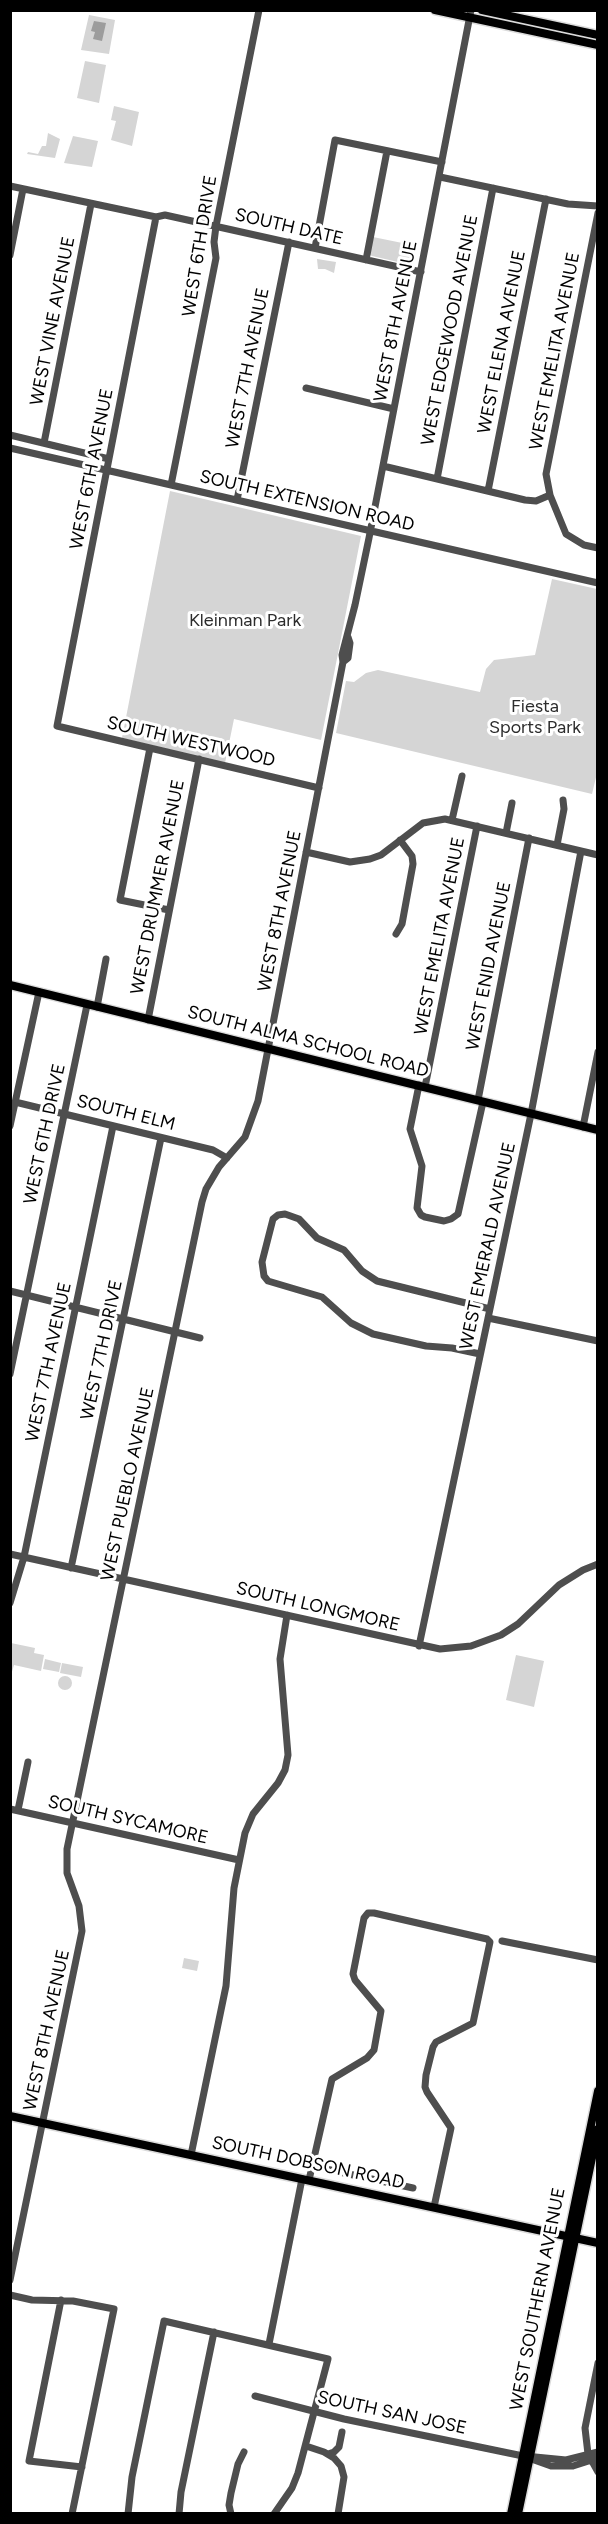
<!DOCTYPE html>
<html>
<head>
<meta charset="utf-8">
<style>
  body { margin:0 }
  #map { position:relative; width:608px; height:2524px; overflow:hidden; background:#fff; font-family:Figtree,sans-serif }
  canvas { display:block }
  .frame { position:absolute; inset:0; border:12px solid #000; pointer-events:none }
</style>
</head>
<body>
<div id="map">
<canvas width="608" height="2524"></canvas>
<div class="frame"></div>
</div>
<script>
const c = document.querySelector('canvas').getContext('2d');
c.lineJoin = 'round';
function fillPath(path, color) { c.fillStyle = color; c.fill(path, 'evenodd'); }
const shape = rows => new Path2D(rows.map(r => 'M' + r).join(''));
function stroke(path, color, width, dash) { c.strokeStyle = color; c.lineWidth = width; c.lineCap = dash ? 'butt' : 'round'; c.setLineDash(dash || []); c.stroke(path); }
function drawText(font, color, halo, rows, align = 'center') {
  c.font = font + ' Figtree,sans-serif'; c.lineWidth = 6; c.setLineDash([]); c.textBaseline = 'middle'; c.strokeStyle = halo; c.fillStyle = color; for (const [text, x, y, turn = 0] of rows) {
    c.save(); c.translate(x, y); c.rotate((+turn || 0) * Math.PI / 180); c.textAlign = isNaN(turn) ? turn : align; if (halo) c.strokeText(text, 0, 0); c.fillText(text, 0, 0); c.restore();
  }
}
const green = shape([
  [89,15,115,20,109,54,81,50],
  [85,61,106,65,99,103,77,98],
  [114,106,139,112,132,146,111,140,116,121,111,120],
  [48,133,60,139,55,158,27,154,28,152,38,154,42,146,46,146],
  [73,136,98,141,92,167,64,163],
  [373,237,417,246,413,263,411,265,372,256,370,255],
  [317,259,336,262,334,273,325,269,318,269],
  [170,491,361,536,321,740,234,719,225,763,122,738],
  [552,579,597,589,598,769,592,794,336,733,346,681,354,682,366,673,378,670,480,692,486,669,494,660,535,655],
  [11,1643,35,1648,34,1653,44,1655,41,1671,14,1665,11,1675],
  [516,1655,544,1661,534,1707,506,1700],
  [45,1659,61,1663,59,1672,43,1669],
  [62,1663,83,1667,81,1677,60,1673],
  '58 1683a7 7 0 1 1 14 0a7 7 0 1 1-14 0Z',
  [184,1958,199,1961,197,1971,182,1968]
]);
const water = shape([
  [94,21,106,23,102,41,93,39,95,32,91,31]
]);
const minor = shape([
  [440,177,568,204,598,206],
  [10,186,156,217,165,215,421,272],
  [156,217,57,726,319,788],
  [315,248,335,140,442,162],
  [10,255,23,189],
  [366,260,387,151],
  [306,388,394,409],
  [10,435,109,459],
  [44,443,91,204],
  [10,448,598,583],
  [383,466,525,500,536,501,550,495,566,534,584,545,598,548],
  [437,479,493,188],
  [171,485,216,258,214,242,216,226,259,10],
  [488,491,546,199],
  [550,495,546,474,598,213],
  [237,500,289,242],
  [343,662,348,658,350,643,348,637],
  [150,748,120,900,169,910],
  [452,820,462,776],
  [506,833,512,803],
  [557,845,564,809,563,800],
  [306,852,350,862,370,859,381,855,423,823,445,819,598,855],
  [396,934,402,924,413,864,412,856,400,840],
  [97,1007,106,959],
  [148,1020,199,759],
  [419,1085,410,1129,422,1166,417,1208,421,1215,425,1217,444,1221,451,1219,458,1214,483,1102],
  [425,1087,477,826],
  [478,1100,529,838],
  [15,1102,213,1150,227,1158],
  [10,1126,39,992],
  [583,1127,598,1052],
  [10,1291,200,1338],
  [488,1318,598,1341],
  [480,1354,452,1348,426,1346,373,1334,351,1323,322,1297,268,1281,264,1276,262,1262,273,1219,278,1215,285,1214,299,1219,317,1238,344,1250,362,1271,377,1281,490,1309],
  [10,1374,87,1005],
  [10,1554,440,1649,471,1646,501,1635,518,1624,559,1585,583,1570,598,1564],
  [71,1568,161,1138],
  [10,1603,24,1557,113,1126],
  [419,1646,531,1114,581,851],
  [10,1809,239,1860],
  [18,1810,28,1762],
  [502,1941,598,1960],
  [191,2155,226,1986,234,1888,245,1833,253,1814,278,1783,285,1770,288,1755,280,1659,287,1615],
  [312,2166,413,2188],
  [309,2180,332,2079,367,2058,374,2050,381,2011,355,1980,353,1974,364,1918,368,1913,374,1913,487,1939,490,1942,473,2023,436,2042,433,2047,426,2075,425,2087,427,2092,451,2128,434,2207],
  [10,2280,82,1931,79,1906,67,1873,67,1849,202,1202,206,1189,219,1167,245,1137,258,1101,343,662,342,655,355,605,369,538,471,10],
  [10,2295,32,2300,73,2301,114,2309,72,2514],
  [61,2300,29,2461,82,2467],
  [269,2344,302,2179],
  [598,2363,585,2428,588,2454,598,2472],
  [255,2396,344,2419,523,2456,551,2466,573,2466,598,2458],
  [306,2446,324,2452,334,2458,341,2466,344,2477,338,2514],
  [328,2454,334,2452,339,2447,342,2432],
  [525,2456,566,2460,598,2452],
  [128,2514,132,2477,164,2321,328,2359,298,2473,292,2488,274,2514],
  [179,2514,181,2492,214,2332],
  [231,2514,229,2505,231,2493,238,2464,244,2452]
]);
const major = shape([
  [435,10,598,45],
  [482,10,598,35],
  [10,985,598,1130],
  [10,2116,598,2243],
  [511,2514,598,2091],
  [518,2514,598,2129]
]);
const streetNames = [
  ["SOUTH DATE",289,227,13],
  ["WEST 6TH DRIVE",200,246,-81],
  ["WEST VINE AVENUE",53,321,-79],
  ["WEST 8TH AVENUE",396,321,-79],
  ["WEST EDGEWOOD AVENUE",450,330,-79],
  ["WEST ELENA AVENUE",502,342,-79],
  ["WEST EMELITA AVENUE",555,351,-79],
  ["WEST 7TH AVENUE",248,368,-79],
  ["WEST 6TH AVENUE",92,469,-79],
  ["SOUTH EXTENSION ROAD",307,501,13],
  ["SOUTH WESTWOOD",191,742,13],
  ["WEST DRUMMER AVENUE",158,887,-79],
  ["WEST 8TH AVENUE",280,911,-79],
  ["WEST EMELITA AVENUE",440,936,-79],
  ["WEST ENID AVENUE",489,966,-79],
  ["SOUTH ALMA SCHOOL ROAD",308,1042,14],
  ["SOUTH ELM",126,1113,14],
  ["WEST 6TH DRIVE",45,1134,-78],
  ["WEST EMERALD AVENUE",488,1246,-78],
  ["WEST 7TH DRIVE",102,1350,-78],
  ["WEST 7TH AVENUE",49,1362,-78],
  ["WEST PUEBLO AVENUE",128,1484,-78],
  ["SOUTH LONGMORE",318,1607,13],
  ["SOUTH SYCAMORE",128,1820,13],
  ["WEST 8TH AVENUE",47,2030,-78],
  ["SOUTH DOBSON ROAD",308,2163,12],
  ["WEST SOUTHERN AVENUE",538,2299,-79],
  ["SOUTH SAN JOSE",392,2413,12]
];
const parkNames = [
  ["Kleinman Park",245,621],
  ["Fiesta",535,707],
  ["Sports Park",535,728]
];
fillPath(green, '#d5d5d5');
fillPath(water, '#9c9c9c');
stroke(major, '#dbdbdb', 11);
stroke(minor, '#4e4e4e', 7);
stroke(major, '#000', 8);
drawText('18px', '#000', '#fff', streetNames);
drawText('18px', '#2c2c2c', '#fff', parkNames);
</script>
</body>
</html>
